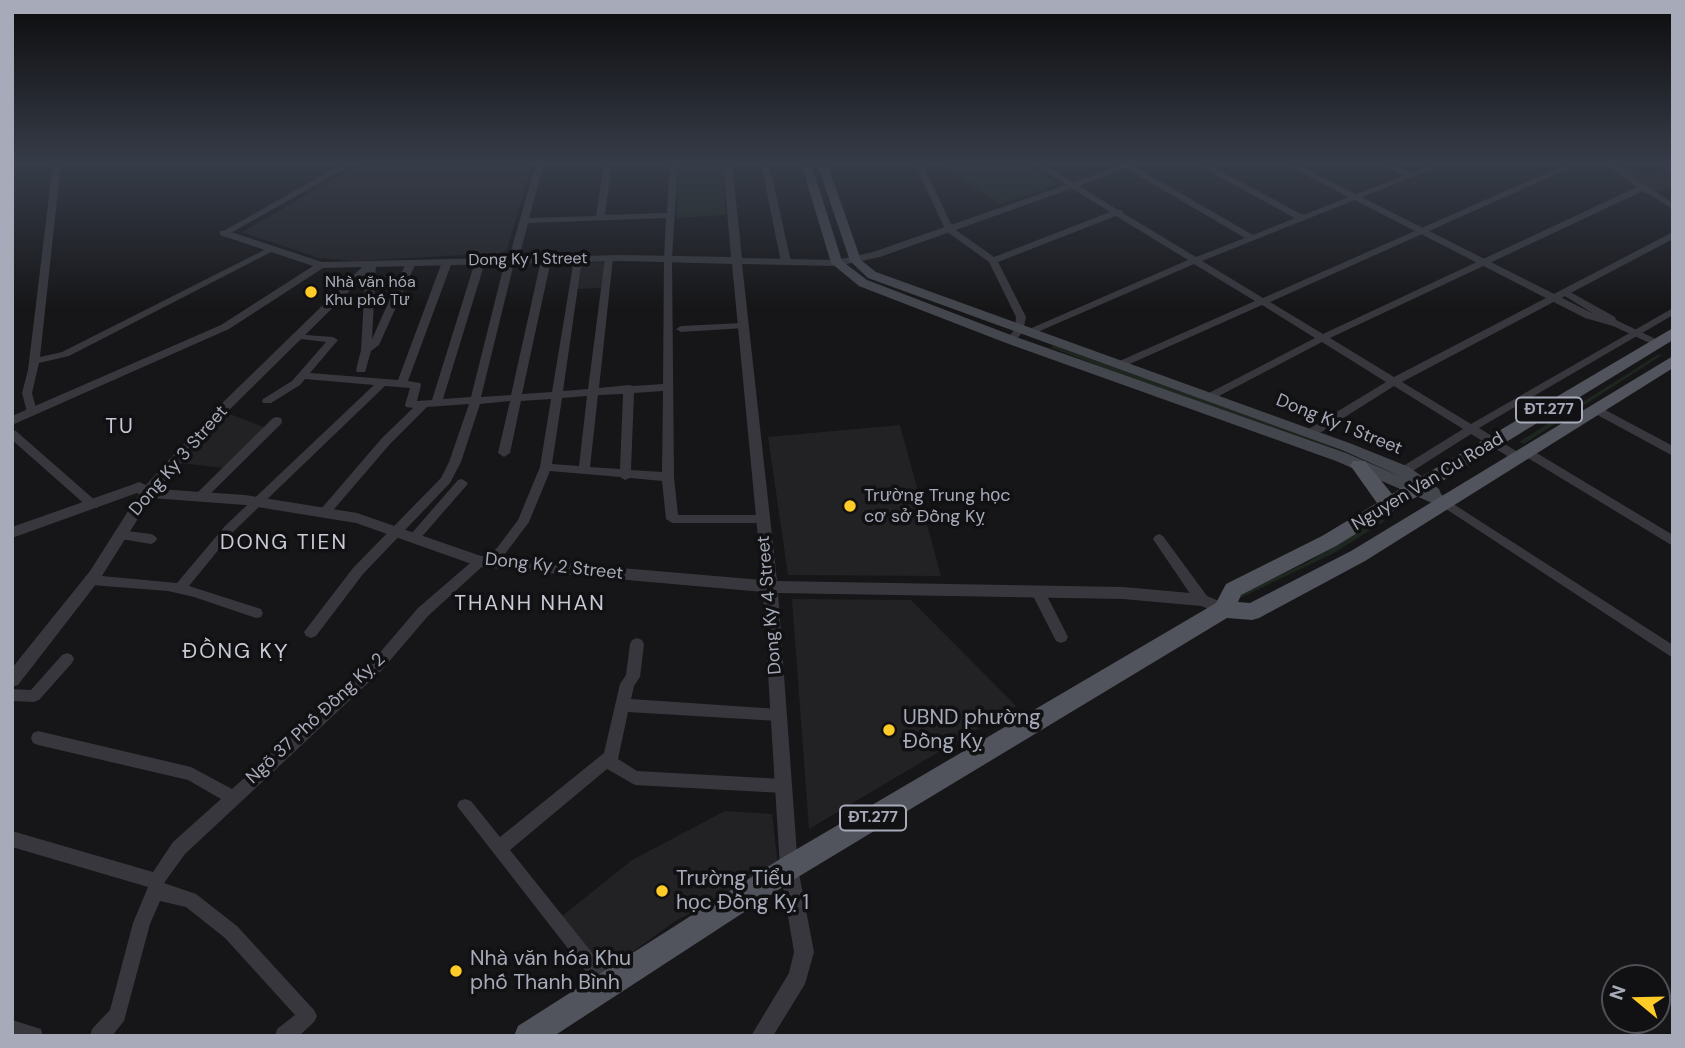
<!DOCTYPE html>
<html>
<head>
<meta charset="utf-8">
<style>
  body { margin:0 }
  #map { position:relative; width:1685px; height:1048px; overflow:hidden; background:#161618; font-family:"DM Sans",sans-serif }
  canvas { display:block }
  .frame { position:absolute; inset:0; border:14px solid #a7abb9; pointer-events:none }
  .north { position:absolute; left:1601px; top:964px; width:70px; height:70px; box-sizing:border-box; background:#111113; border:2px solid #4d4f55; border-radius:50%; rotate:289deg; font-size:19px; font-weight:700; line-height:28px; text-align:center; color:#a7abb9 }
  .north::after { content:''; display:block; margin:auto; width:24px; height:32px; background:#ffcb27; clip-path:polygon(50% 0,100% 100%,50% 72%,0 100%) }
</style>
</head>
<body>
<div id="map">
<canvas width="1685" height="1048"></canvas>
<div class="frame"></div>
<div class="north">N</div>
</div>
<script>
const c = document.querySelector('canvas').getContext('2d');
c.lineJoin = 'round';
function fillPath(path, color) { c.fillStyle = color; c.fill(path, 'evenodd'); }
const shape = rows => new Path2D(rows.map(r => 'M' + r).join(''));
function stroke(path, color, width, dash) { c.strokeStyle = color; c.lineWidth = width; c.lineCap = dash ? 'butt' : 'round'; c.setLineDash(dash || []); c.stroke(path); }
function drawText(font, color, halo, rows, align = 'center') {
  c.font = font + ' "DM Sans",sans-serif'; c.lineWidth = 7; c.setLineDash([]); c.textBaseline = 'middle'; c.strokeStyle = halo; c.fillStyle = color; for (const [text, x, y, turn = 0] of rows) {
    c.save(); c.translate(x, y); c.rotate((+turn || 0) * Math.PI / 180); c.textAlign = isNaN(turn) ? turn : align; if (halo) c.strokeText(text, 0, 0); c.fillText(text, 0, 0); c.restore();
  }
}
const built = shape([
  [362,163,463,164,532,163,507,250,499,253,355,261,319,258,242,232],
  [1611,163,1620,163,1640,175,1670,171,1673,172,1673,188,1652,191],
  [607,262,604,288,575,289,580,263],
  [227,413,264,427,225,468,179,463],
  [900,425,941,576,788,575,768,437],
  [792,599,911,600,1016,706,809,829],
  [725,811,772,814,778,865,674,922,602,974,561,917,632,860]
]);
const green = shape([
  [678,163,722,163,726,215,677,218],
  [938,163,1025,163,1059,184,1000,204],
  [1054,346,1343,449,1351,454,1117,373,1050,347],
  [1659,354,1662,355,1524,444,1519,442],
  [1380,519,1385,521,1334,553,1238,599,1237,595,1308,562]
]);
const minor = shape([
  [53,163,61,163,40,357,62,352,268,248,275,250,69,356,39,363,32,393,37,412,32,416,27,412,22,393,28,370,53,163],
  [344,163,355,163,227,235,220,233,344,163],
  [536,163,544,163,529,218,596,216,604,163,612,163,605,215,667,213,670,163,678,163,672,258,674,477,678,515,763,515,769,519,763,523,672,523,666,519,662,481,630,478,625,480,620,477,550,471,529,522,505,554,493,563,485,564,428,616,381,671,185,854,164,883,196,894,237,926,314,1010,317,1016,314,1022,299,1036,275,1036,277,1029,295,1015,225,938,186,907,160,901,150,924,124,1021,112,1036,90,1036,92,1029,110,1010,133,923,148,887,12,847,12,831,153,872,173,842,221,799,188,780,38,745,33,743,31,738,33,733,38,731,191,767,232,789,371,663,418,608,476,558,484,557,497,548,518,520,540,467,551,399,521,401,510,453,504,457,498,453,510,401,480,404,461,462,450,483,363,574,316,636,311,638,306,636,304,632,353,568,441,478,449,462,469,404,427,407,390,444,329,515,321,515,319,512,321,509,382,438,413,408,406,407,405,405,410,388,385,386,233,532,189,586,261,609,263,613,261,617,256,618,194,597,168,591,91,585,86,584,85,580,86,576,91,575,177,583,225,526,374,385,305,379,300,385,271,403,263,403,262,401,263,399,292,381,326,342,292,338,292,334,333,337,338,340,310,373,398,380,442,262,447,259,452,262,408,381,420,383,421,385,417,401,432,400,475,262,477,260,483,260,485,262,443,399,471,397,505,261,509,258,536,163],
  [666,218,664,258,663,384,633,386,629,385,599,388,613,258,609,255,605,258,588,389,563,391,582,259,578,256,574,259,552,392,522,394,551,260,546,257,541,260,511,395,481,397,514,263,518,261,528,223,666,218],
  [663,391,662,472,631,470,634,393,663,391],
  [623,394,620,469,590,467,598,395,623,394],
  [587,396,579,466,552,464,562,398,587,396],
  [761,163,769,163,791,262,789,264,783,264,781,262,761,163],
  [914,163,922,163,953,228,994,257,1110,212,1031,163,1041,163,1118,210,1122,210,1123,213,1196,257,1245,238,1117,163,1128,163,1253,235,1295,218,1194,163,1205,163,1303,215,1403,176,1379,163,1390,163,1410,173,1435,163,1447,163,1202,261,1263,298,1569,163,1581,163,1270,302,1323,334,1637,187,1602,163,1612,163,1673,203,1673,209,1643,191,1330,338,1394,377,1673,232,1673,239,1402,382,1471,424,1673,308,1673,315,1479,428,1521,454,1522,449,1530,449,1673,535,1673,546,1523,455,1522,460,1514,460,1471,434,1408,474,1400,474,1398,471,1400,468,1463,429,1394,386,1315,436,1307,436,1305,433,1307,430,1386,382,1322,342,1215,398,1207,398,1206,396,1207,394,1315,338,1262,305,1123,367,1115,367,1115,363,1255,301,1194,264,1033,334,1027,334,1027,330,1188,260,1116,216,998,262,1026,317,1023,331,1015,342,1007,342,1006,340,1015,329,1016,317,989,262,946,231,914,163],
  [1655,163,1666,163,1673,168,1673,173,1655,163],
  [411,260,416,263,379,345,371,351,365,372,357,372,356,370,361,350,366,264,371,261,376,264,372,339,406,263,411,260],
  [742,323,747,326,745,328,681,332,676,329,681,326,742,323],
  [277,417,281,418,282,421,281,424,204,500,196,500,194,497,196,494,273,418,277,417],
  [12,430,16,431,97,502,99,505,97,508,89,508,12,440,12,430],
  [462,479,468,483,466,486,419,540,411,540,409,537,411,534,458,480,462,479],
  [1444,498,1673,645,1673,658,1440,505,1438,502,1440,499,1444,498],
  [119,530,151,534,155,536,157,539,155,542,151,544,115,538,113,535,119,530],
  [1159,534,1163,536,1207,596,1209,600,1207,604,1197,604,1155,542,1153,539,1155,536,1159,534],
  [1038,587,1043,588,1066,633,1068,637,1066,641,1061,643,1056,641,1031,592,1033,588,1038,587],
  [637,638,642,640,644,644,640,677,634,686,631,699,778,709,783,711,785,715,783,719,778,721,628,712,618,759,637,771,783,779,788,781,791,786,788,791,783,793,635,785,607,769,510,850,613,979,616,985,613,991,607,994,601,991,457,806,459,801,465,799,471,801,500,837,604,753,620,684,626,675,630,644,632,640,637,638],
  [67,653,72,655,74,659,72,663,39,700,34,702,12,701,12,689,31,690,62,655,67,653],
  [12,1020,41,1029,43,1036,12,1036,12,1020]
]);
const tertiary = shape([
  [723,163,732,163,742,258,837,260,873,252,1129,163,1143,163,880,257,837,266,742,264,777,581,1123,587,1202,594,1229,605,1232,609,1229,613,1224,615,1201,606,1123,599,778,593,798,868,814,952,805,984,773,1036,751,1036,789,973,794,952,780,868,763,592,480,567,356,523,245,505,151,498,100,579,18,685,12,687,12,668,90,571,139,494,137,493,12,538,12,527,134,484,139,482,146,485,213,412,362,267,323,268,229,329,12,425,12,416,221,325,313,266,220,235,220,231,228,231,322,262,622,255,731,257,723,163],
  [622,261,732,264,762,580,481,556,357,513,245,495,158,489,221,418,374,267,622,261],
  [1282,163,1294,163,1594,314,1563,295,1568,292,1572,293,1615,317,1616,320,1664,343,1662,345,1654,345,1613,326,1585,318,1282,163],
  [1596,405,1673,446,1673,456,1592,412,1590,409,1592,406,1596,405]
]);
const secondary = shape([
  [801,163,811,163,842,261,867,280,1016,337,1346,453,1404,478,1342,450,868,278,850,261,817,163,827,163,861,260,876,272,1352,444,1409,467,1439,489,1441,494,1452,502,1444,508,1439,506,1336,461,1006,343,859,286,831,263,801,163]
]);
const primary = shape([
  [1673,328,1673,340,1336,546,1241,595,1238,602,1250,603,1351,551,1673,356,1673,368,1365,561,1259,618,1252,620,1227,618,798,877,554,1036,514,1036,518,1026,780,859,1216,603,1226,584,1322,536,1377,503,1350,465,1353,461,1365,461,1392,494,1673,328]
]);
const markers = [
  [311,292,7,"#ffcb27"],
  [850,506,7,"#ffcb27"],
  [889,730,7,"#ffcb27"],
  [662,891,7,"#ffcb27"],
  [456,971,7,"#ffcb27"]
];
const farStreetnames = [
  ["Dong Ky 1 Street",528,260,-1]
];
const farPoinames = [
  ["Nhà văn hóa",325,283],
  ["Khu phố Tư",325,301]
];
const shields = [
  [1549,410,66],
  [873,818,66]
];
const shieldNames = [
  ["ĐT.277",1549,410],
  ["ĐT.277",873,818]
];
const streetNames = [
  ["Dong Ky 1 Street",1339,425,22],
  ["Dong Ky 3 Street",179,461,-49],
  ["Nguyen Van Cu Road",1428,482,-31],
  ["Dong Ky 2 Street",554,567,6],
  ["Dong Ky 4 Street",770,605,-95],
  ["Ngõ 37 Phố Đồng Kỵ 2",316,719,-43]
];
const poiNames = [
  ["Trường Trung học",864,496],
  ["cơ sở Đồng Kỵ",864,517]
];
const quarterNames = [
  ["TU",120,427],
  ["DONG TIEN",284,543],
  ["THANH NHAN",530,604],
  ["ĐỒNG KỴ",236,652]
];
const nearPoinames = [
  ["UBND phường",903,718],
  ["Đồng Kỵ",903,742],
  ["Trường Tiểu",676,879],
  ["học Đồng Kỵ 1",676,903],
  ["Nhà văn hóa Khu",470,959],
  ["phố Thanh Bình",470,983]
];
fillPath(built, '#222225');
fillPath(green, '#1d261f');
fillPath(minor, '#37373d');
fillPath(tertiary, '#37373d');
fillPath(secondary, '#44464d');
fillPath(primary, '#52545d');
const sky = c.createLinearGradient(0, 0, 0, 310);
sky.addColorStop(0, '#0c0c0d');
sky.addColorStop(0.53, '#363c48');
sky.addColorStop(1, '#363c4800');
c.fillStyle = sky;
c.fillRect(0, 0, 1685, 310);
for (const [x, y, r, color] of markers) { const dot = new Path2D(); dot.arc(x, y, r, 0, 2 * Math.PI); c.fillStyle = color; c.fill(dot); stroke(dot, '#111113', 2.5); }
drawText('16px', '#a7abb9', '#111113', farStreetnames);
drawText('16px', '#a7abb9', '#111113', farPoinames, 'left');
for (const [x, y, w] of shields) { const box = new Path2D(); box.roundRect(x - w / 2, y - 12.5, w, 25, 5); c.fillStyle = '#111113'; c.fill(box); stroke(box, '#a7abb9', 2); }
drawText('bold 16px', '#a7abb9', null, shieldNames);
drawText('18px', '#a7abb9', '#111113', streetNames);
drawText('18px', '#a7abb9', '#111113', poiNames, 'left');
c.letterSpacing = '2px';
drawText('21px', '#c8cad5', '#111113', quarterNames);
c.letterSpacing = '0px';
drawText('21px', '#a7abb9', '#111113', nearPoinames, 'left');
</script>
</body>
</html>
